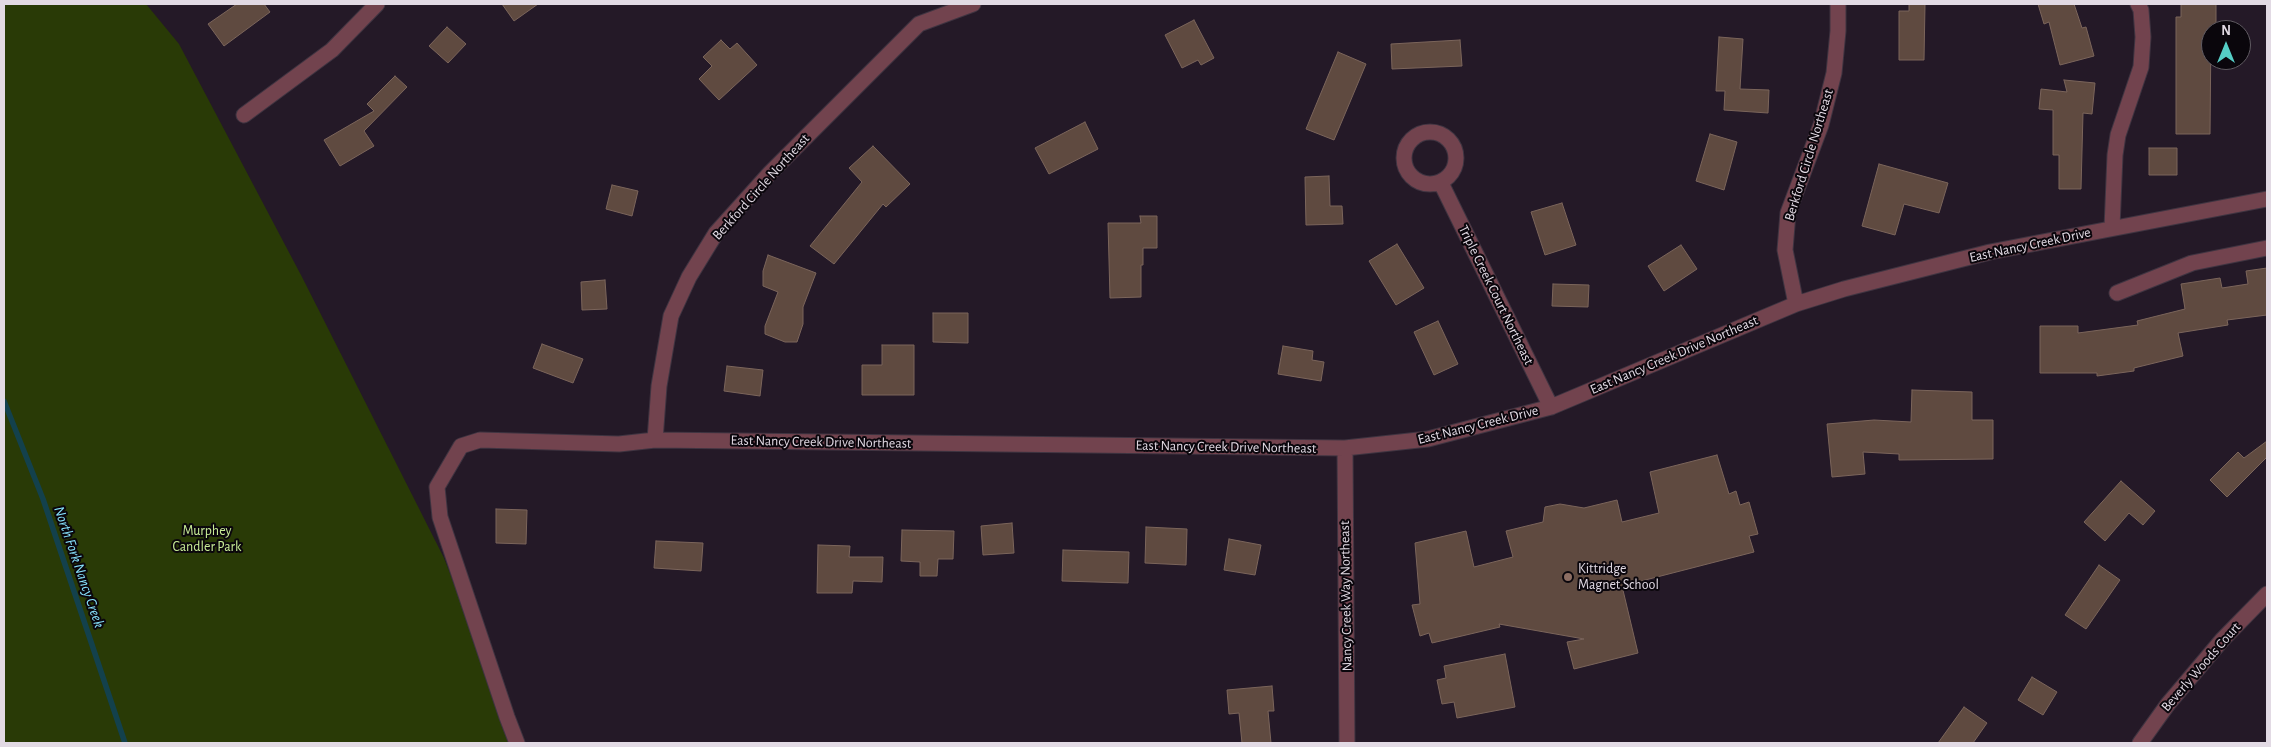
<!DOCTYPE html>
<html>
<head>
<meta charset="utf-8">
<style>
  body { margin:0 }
  #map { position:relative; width:2271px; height:747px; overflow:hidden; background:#241927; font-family:"Alegreya Sans",sans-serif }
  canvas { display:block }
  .frame { position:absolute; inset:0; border:5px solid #e2dae4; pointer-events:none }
  .north { position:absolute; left:2201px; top:20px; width:50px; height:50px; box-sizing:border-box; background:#0a060c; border:1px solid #605b62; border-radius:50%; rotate:0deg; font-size:14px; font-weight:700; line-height:20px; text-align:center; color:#e2dae4 }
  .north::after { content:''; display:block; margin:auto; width:18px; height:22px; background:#55cec6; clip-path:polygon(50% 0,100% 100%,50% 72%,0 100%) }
</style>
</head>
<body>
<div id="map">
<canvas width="2271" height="747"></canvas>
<div class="frame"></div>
<div class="north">N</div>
</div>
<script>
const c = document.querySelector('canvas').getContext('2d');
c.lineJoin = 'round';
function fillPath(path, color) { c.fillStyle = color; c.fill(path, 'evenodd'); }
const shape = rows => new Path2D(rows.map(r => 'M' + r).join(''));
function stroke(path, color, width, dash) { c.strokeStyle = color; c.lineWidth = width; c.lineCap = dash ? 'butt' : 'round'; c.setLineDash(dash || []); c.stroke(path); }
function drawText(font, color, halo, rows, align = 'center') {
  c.font = font + ' "Alegreya Sans",sans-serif'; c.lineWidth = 4; c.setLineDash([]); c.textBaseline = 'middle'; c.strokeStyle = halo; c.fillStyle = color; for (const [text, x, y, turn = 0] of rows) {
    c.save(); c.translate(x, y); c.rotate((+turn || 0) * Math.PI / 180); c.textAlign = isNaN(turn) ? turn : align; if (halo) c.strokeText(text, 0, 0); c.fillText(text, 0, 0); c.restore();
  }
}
const green = shape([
  [4,4,146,4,179,44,302,277,444,558,516,743,4,743]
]);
const stream = shape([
  [4,401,43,499,125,743]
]);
const building = shape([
  [237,4,264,4,270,12,224,46,208,24,237,4],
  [502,4,538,4,514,21,502,4],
  [1909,4,1925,4,1924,60,1899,60,1899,11,1909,11,1909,4],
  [2038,4,2074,4,2082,28,2086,27,2094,56,2060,65,2049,22,2044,24,2038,4],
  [2181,4,2216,4,2216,30,2211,30,2210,134,2176,134,2176,17,2181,17,2181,4],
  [1194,20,1214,58,1201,65,1198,60,1182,68,1165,35,1194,20],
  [447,27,466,44,448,63,429,46,447,27],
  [1719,37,1743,39,1740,89,1769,90,1768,113,1724,110,1725,91,1716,91,1719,37],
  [721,40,730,49,737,43,757,65,719,100,699,79,712,66,703,57,721,40],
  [1460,40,1462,66,1392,69,1391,44,1460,40],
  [1338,52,1366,64,1334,140,1306,129,1338,52],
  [395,76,407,87,364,131,374,146,340,166,324,140,374,111,367,104,395,76],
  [2064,80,2095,83,2092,114,2083,113,2081,189,2059,189,2059,155,2053,155,2053,110,2039,109,2041,89,2067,92,2064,80],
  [1085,122,1098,149,1049,174,1035,148,1085,122],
  [1710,134,1737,142,1724,190,1696,181,1710,134],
  [873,146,910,184,886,207,883,204,834,264,810,246,862,182,849,168,873,146],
  [2149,148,2177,148,2177,175,2149,175,2149,148],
  [1879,164,1948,183,1939,213,1904,204,1895,235,1862,226,1879,164],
  [1329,176,1330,206,1342,206,1343,224,1306,225,1305,177,1329,176],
  [612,185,638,191,632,216,606,209,612,185],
  [1562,203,1576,245,1545,255,1531,212,1562,203],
  [1140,216,1157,216,1157,248,1143,248,1143,265,1141,265,1141,297,1110,298,1108,223,1141,223,1140,216],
  [1397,244,1424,288,1396,305,1369,261,1397,244],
  [1681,245,1697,269,1664,291,1648,266,1681,245],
  [768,255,816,273,803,307,803,324,797,342,785,342,765,334,765,326,778,292,763,286,763,271,768,255],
  [2267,268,2267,315,2227,320,2228,325,2178,333,2183,356,2134,368,2134,371,2097,376,2097,373,2040,373,2040,326,2078,326,2078,333,2138,325,2137,321,2185,309,2181,284,2220,278,2222,288,2248,284,2246,271,2267,268],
  [605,280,607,309,582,310,581,282,605,280],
  [1553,284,1589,285,1588,307,1552,306,1553,284],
  [933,313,968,313,968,343,933,342,933,313],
  [1438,321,1458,364,1434,375,1414,332,1438,321],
  [542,344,583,359,573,383,533,368,542,344],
  [882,345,914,345,914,395,862,395,862,365,882,365,882,345],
  [1283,346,1313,351,1312,360,1324,362,1321,381,1278,374,1283,346],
  [727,366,763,370,760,396,724,391,727,366],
  [1912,390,1972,392,1972,420,1993,420,1993,459,1899,460,1899,454,1863,452,1865,474,1832,477,1827,424,1874,420,1911,422,1912,390],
  [2267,441,2267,457,2227,497,2210,480,2238,452,2244,458,2267,441],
  [1717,455,1729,494,1736,491,1740,505,1749,502,1758,534,1749,536,1754,552,1622,586,1638,653,1574,669,1567,642,1584,639,1499,624,1500,627,1432,643,1429,633,1420,636,1412,605,1420,604,1415,543,1466,531,1474,567,1513,557,1506,531,1543,522,1545,507,1560,504,1584,508,1617,500,1622,522,1659,513,1650,472,1717,455],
  [2121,481,2155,511,2143,525,2129,513,2105,541,2084,522,2121,481],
  [496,509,527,510,526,544,496,543,496,509],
  [1012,523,1014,553,983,555,981,526,1012,523],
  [1146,527,1187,529,1186,565,1145,563,1146,527],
  [902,530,954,531,953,559,938,559,937,576,920,576,920,562,901,561,902,530],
  [1229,539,1261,545,1255,575,1224,570,1229,539],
  [656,541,703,543,701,571,654,568,656,541],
  [818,545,850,546,849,557,883,557,882,582,853,581,852,593,817,593,818,545],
  [1063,550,1129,552,1128,583,1062,581,1063,550],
  [2099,565,2120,580,2086,629,2065,615,2099,565],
  [1505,654,1515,707,1457,718,1454,702,1442,704,1437,680,1446,678,1444,666,1505,654],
  [2032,677,2057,692,2043,715,2018,700,2032,677],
  [1272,686,1274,711,1268,711,1271,743,1242,743,1239,713,1229,714,1227,690,1272,686],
  [1964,707,1987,723,1973,743,1938,743,1964,707]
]);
const street = shape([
  [244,115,332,50,377,4],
  '1404 158a26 26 0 1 1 52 0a26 26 0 1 1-52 0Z',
  [1441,183,1551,407],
  [2112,228,2115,155,2118,135,2141,67,2143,37,2141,10,2138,4],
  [2117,293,2192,263,2267,248],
  [1796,304,1785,250,1788,213,1821,125,1834,73,1838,31,1838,4],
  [655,440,659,386,671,316,689,277,716,233,770,173,919,24,973,4],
  [1345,448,1347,743],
  [517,743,507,717,440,517,437,487,461,446,480,440,619,444,655,440,1345,448,1428,439,1551,407,1796,304,1844,289,1990,252,2267,199],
  [2140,743,2168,704,2222,640,2267,594]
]);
const markers = [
  [1568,577,5,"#8d6e63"]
];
const streetNames = [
  ["Berkford Circle Northeast",1809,155,-73],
  ["Berkford Circle Northeast",761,187,-48],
  ["East Nancy Creek Drive",2030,245,-12],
  ["Triple Creek Court Northeast",1496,295,64],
  ["East Nancy Creek Drive Northeast",1674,355,-23],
  ["East Nancy Creek Drive",1478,425,-14],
  ["East Nancy Creek Drive Northeast",821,442,1],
  ["East Nancy Creek Drive Northeast",1226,447,1],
  ["Nancy Creek Way Northeast",1346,596,-91],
  ["Beverly Woods Court",2201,667,-49]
];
const parkNames = [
  ["Murphey",207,531],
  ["Candler Park",207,547]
];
const poiNames = [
  ["Kittridge",1578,569],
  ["Magnet School",1578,585]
];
const waterNames = [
  ["North Fork Nancy Creek",79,567,71]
];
fillPath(green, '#293a06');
stroke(stream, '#13414c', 5.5);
fillPath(building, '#5f4a40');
stroke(building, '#7b655b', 1);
stroke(street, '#3f3441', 17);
stroke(street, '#72434e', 15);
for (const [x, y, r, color] of markers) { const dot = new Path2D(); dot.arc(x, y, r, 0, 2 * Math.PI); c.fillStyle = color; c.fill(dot); stroke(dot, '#0a060c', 2); }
drawText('14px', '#e2dae4', '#0a060c', streetNames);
drawText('14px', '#c9ed97', '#0a060c', parkNames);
drawText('14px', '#e2dae4', '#0a060c', poiNames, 'left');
drawText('italic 15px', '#87e2fc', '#0a060c', waterNames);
</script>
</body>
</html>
